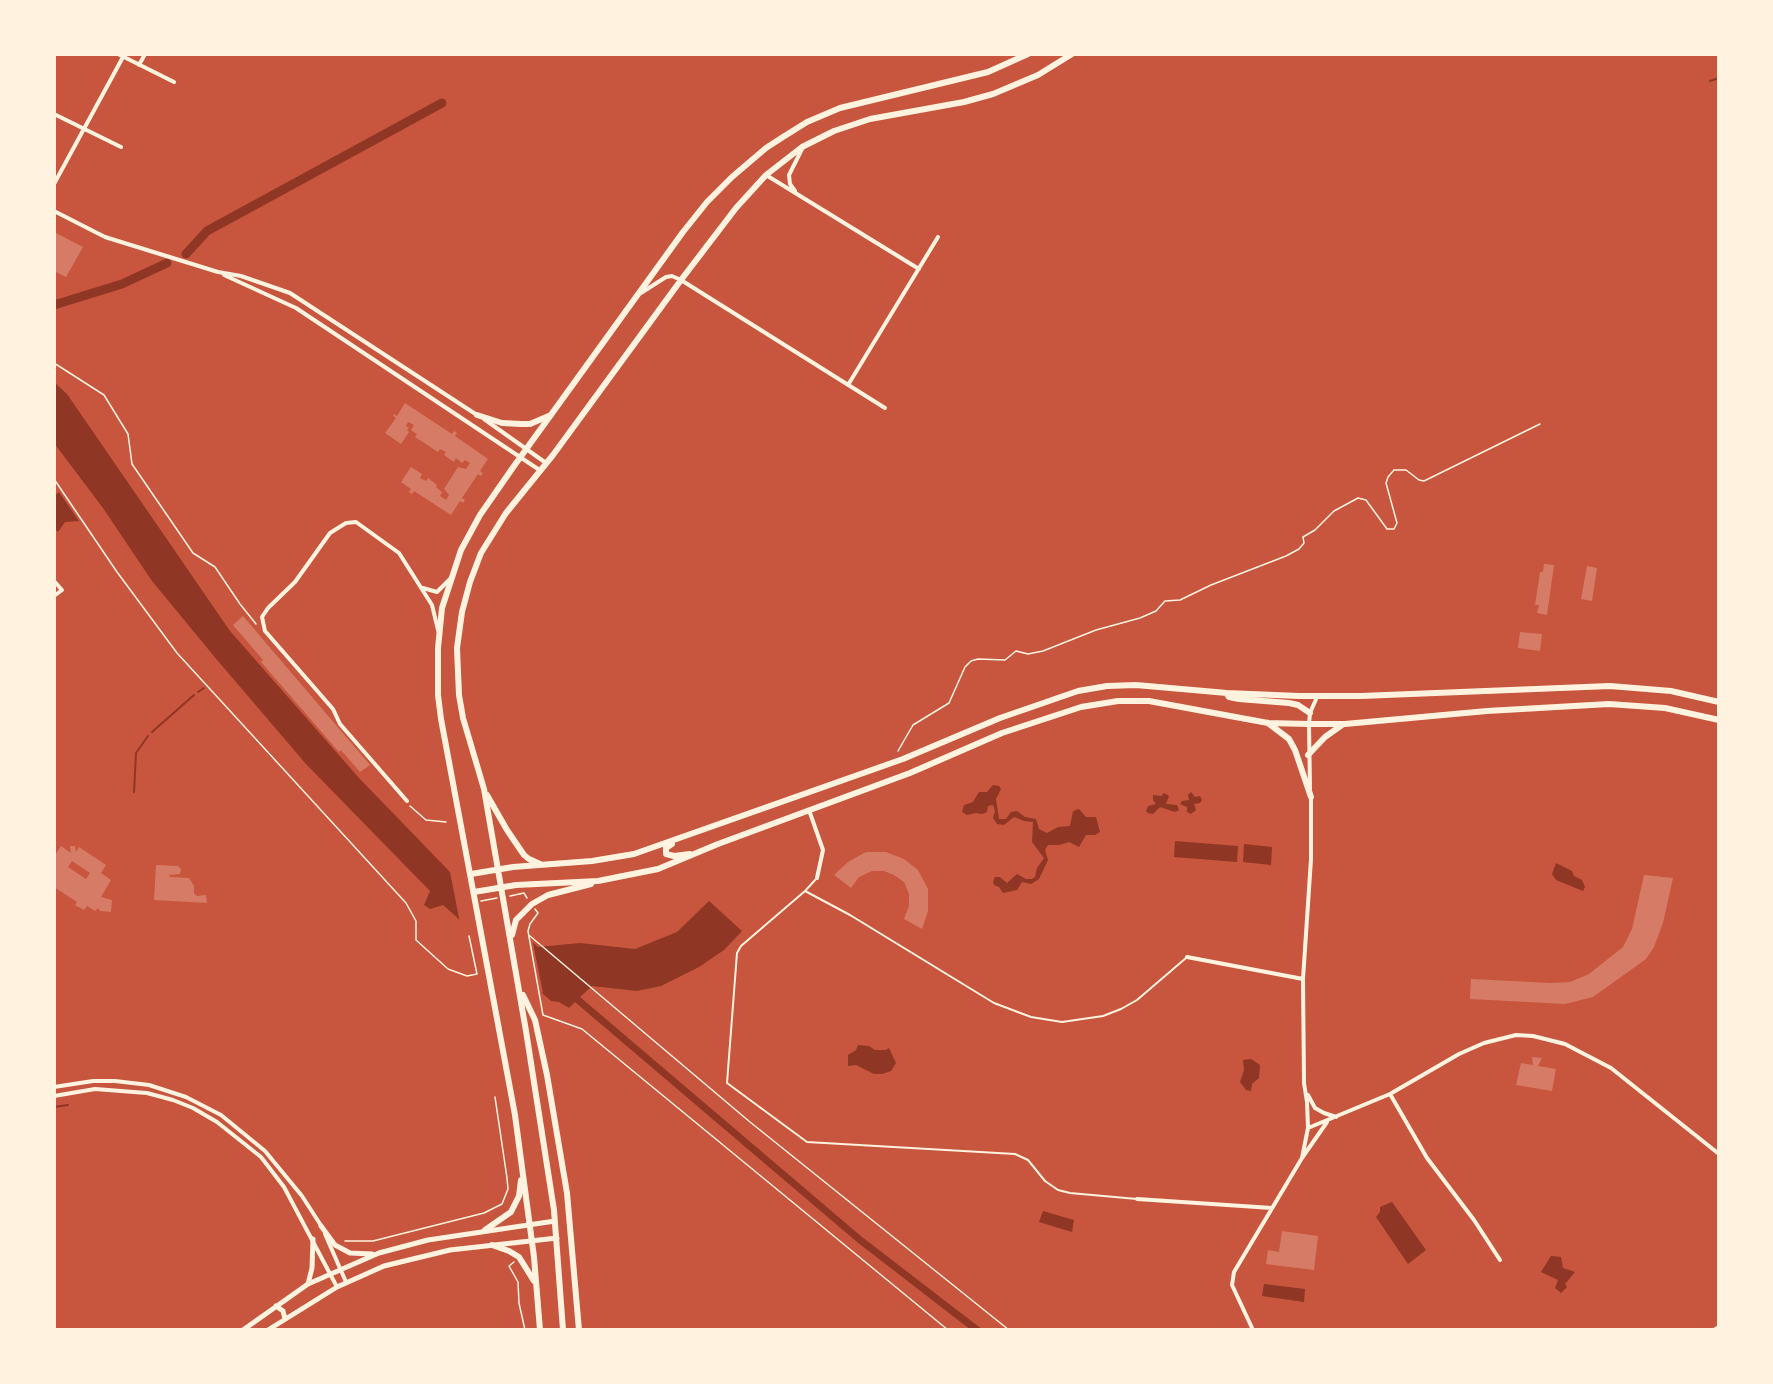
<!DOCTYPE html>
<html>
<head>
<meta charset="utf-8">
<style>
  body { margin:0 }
  #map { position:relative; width:1773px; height:1384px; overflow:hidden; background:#c8553d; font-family:"DM Sans",sans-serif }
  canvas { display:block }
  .frame { position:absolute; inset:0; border:56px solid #fff3e0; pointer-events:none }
</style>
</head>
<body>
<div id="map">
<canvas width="1773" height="1384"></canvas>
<div class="frame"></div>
</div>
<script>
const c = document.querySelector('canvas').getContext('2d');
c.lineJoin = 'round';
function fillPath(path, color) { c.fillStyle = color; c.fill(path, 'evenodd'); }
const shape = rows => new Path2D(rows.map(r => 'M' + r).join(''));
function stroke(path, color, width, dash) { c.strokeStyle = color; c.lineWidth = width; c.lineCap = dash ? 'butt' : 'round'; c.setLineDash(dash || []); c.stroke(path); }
const water = shape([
  [54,382,67,394,230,631,359,778,450,872,538,947,580,943,635,949,677,932,709,901,742,931,724,950,699,967,661,986,637,991,592,986,580,997,862,1237,983,1330,971,1330,857,1242,575,1002,569,1008,559,1002,551,1001,443,905,430,909,424,905,430,891,306,764,218,661,152,581,103,508,54,443],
  [59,492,79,521,65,522,58,532,54,528,54,496],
  [993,785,999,786,1001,789,996,799,999,819,1006,819,1011,812,1017,811,1025,817,1036,819,1039,829,1047,833,1058,827,1070,826,1073,811,1079,809,1086,817,1096,817,1100,832,1095,835,1086,835,1079,847,1069,842,1059,845,1048,845,1045,850,1048,860,1039,879,1031,884,1022,882,1017,890,1003,893,999,887,994,885,993,882,995,877,1000,877,1007,883,1017,874,1026,879,1032,879,1035,877,1037,868,1044,858,1032,842,1033,822,1024,821,1014,817,1004,825,997,824,993,818,995,811,993,805,988,806,987,812,982,814,976,813,967,815,962,812,964,805,973,802,979,792,987,792],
  [1191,792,1195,797,1200,796,1202,800,1200,803,1194,804,1196,810,1191,814,1187,812,1187,807,1180,804,1182,801,1189,800,1188,795],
  [1164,793,1169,796,1166,804,1177,805,1179,810,1175,812,1160,807,1153,814,1148,813,1146,811,1148,806,1156,804,1153,800,1153,795,1161,796],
  [1175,841,1238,846,1237,862,1174,857],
  [1244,844,1272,847,1271,865,1243,862],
  [1556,863,1572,871,1574,876,1582,880,1585,887,1583,891,1556,880,1552,874],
  [858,1045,869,1046,875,1050,886,1050,889,1048,896,1063,891,1071,882,1074,874,1074,856,1065,848,1066,848,1055,856,1050],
  [1251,1059,1260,1065,1259,1078,1252,1084,1251,1091,1246,1090,1240,1082,1244,1070,1243,1060],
  [1392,1202,1426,1250,1408,1264,1376,1217,1380,1212,1380,1207],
  [1043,1211,1074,1220,1072,1232,1039,1222],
  [1551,1256,1561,1257,1563,1268,1575,1272,1565,1284,1567,1287,1561,1293,1555,1288,1558,1280,1541,1272],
  [1264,1284,1305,1289,1304,1302,1262,1296]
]);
const pier = shape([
  [449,867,532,938,543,993,535,990,460,923]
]);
const stream = shape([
  [1710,81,1719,78],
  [198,692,204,688],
  [152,732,194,695],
  [134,792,136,753,148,736],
  [54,1107,68,1105]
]);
const canal = shape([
  [186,254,207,231,442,103],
  [54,305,122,284,167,263]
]);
const building = shape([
  [54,232,83,247,66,277,54,271],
  [405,403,452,434,454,431,457,433,455,436,488,459,480,471,483,473,481,476,478,474,462,498,465,500,463,503,460,501,451,515,414,491,412,494,409,492,411,489,401,482,411,467,422,474,420,478,426,481,428,478,437,485,436,487,442,492,440,496,446,500,449,495,444,489,458,467,466,469,470,463,465,460,462,463,456,458,454,462,444,455,446,452,440,449,438,452,415,437,417,434,411,430,414,425,408,422,406,426,409,428,407,430,409,432,401,444,385,433,396,418,393,416,394,414,397,416],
  [1544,564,1554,565,1547,615,1537,613,1539,605,1535,605,1540,572,1543,572],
  [1587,566,1597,568,1592,601,1581,599],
  [243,616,370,765,360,772,341,750,339,752,261,662,263,660,233,625],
  [1520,632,1542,634,1540,651,1518,648],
  [61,846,71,853,70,846,75,846,76,852,79,847,106,865,101,873,111,880,101,897,112,900,111,912,100,911,98,908,95,911,87,906,84,910,75,905,77,902,54,887,54,857],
  [72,861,90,873,86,879,68,867],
  [866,852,886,852,904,859,918,870,928,889,928,911,922,929,904,919,909,906,909,894,904,882,894,875,884,871,872,871,859,877,851,888,834,875,848,862],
  [156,865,178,866,181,869,180,874,169,875,170,877,189,878,194,886,194,893,197,896,206,895,207,903,154,900],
  [1644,875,1673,878,1663,923,1654,947,1646,959,1593,997,1565,1004,1470,999,1471,979,1551,983,1570,982,1589,974,1623,947,1632,929],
  [1532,1057,1542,1058,1538,1066,1556,1069,1552,1091,1516,1085,1521,1063,1533,1065],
  [1282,1231,1318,1236,1314,1270,1266,1264,1268,1250,1279,1252]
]);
const path = shape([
  [54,363,104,395,128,434,132,464,193,553,215,567,240,604,256,624],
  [54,479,117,572,177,653,406,903,416,921,416,940,448,969,467,976,477,974,469,936],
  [898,751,913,725,949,703,965,667,971,661,978,659,1005,660,1016,651,1028,654,1043,651,1096,630,1140,618,1156,611,1165,601,1180,600,1211,585,1286,556,1299,549,1304,543,1303,537,1315,530,1334,511,1358,498,1366,500,1387,529,1394,529,1397,523,1386,483,1388,477,1394,470,1406,470,1419,480,1424,481,1540,424],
  [410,806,426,820,446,822],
  [510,896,524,893,527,898],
  [481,901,497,898],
  [535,909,538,913,530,924,528,931,543,1015,582,1029,948,1330],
  [530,936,750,1122,1009,1330],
  [345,1241,373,1241,484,1213,502,1204,508,1189,507,1178,495,1097],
  [514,1262,509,1266,518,1282,519,1303,525,1330]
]);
const service = shape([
  [816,879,805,891,741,946,737,953,727,1083,807,1142,1015,1154,1028,1160,1045,1181,1058,1190,1070,1193,1137,1199],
  [805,891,850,915,994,1003,1031,1017,1062,1022,1103,1016,1121,1009,1137,1000,1186,958]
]);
const minor = shape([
  [118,54,174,82],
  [139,65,145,54],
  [54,114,121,147],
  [766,175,919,269],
  [54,184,123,57],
  [795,191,790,184,789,175,802,149],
  [54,211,105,237,218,272,241,276,290,293,477,415],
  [224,275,296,308,541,471],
  [641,293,666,277,672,276,681,280,885,408],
  [848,385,938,237],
  [484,419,546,463],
  [54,581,62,590,54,596],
  [423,588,437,592,451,578],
  [1310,789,1309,724,1310,713,1317,697],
  [407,801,340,724,333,709,265,631,262,617,268,608,295,582,330,533,346,523,356,522,399,553,432,605,438,630],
  [809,810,823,850,817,878],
  [1187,957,1303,979],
  [54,1087,93,1081,115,1081,149,1085,186,1097,221,1115,265,1151,302,1196,322,1227],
  [1390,1094,1427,1158,1474,1220,1500,1260],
  [1308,1095,1315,1108,1324,1113,1336,1117],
  [54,1096,95,1089,147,1093,173,1100,193,1108,217,1122,261,1157,284,1187,337,1287],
  [1308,1128,1390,1094,1459,1054,1484,1043,1516,1035,1533,1036,1565,1044,1611,1068,1719,1154],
  [1302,1158,1308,1128,1307,1102,1304,1083,1303,979,1311,859,1311,797],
  [1137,1199,1272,1208],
  [325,1234,346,1282],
  [1253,1330,1232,1285,1234,1272,1302,1158,1327,1122],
  [1714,1330,1719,1327]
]);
const secondary = shape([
  [321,1226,335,1245,350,1253,372,1254],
  [308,1284,312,1268,313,1239],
  [276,1306,283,1311,285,1319],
  [243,1330,308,1284,379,1253,428,1240,555,1221],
  [268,1330,337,1287,384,1266,450,1250,557,1238]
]);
const primary = shape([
  [477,415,502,423,521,424,530,424,551,415],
  [1227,694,1229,697,1239,699,1289,703,1298,705,1310,713],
  [1268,723,1289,739,1295,750,1311,797],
  [1308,755,1325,737,1342,725],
  [487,795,507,830,524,855,529,859,540,864],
  [672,844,666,848,666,854,674,856,690,854],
  [471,874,513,867,592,861,634,854,903,759,1000,718,1078,691,1107,686,1136,685,1227,693,1299,696,1361,696,1610,686,1671,691,1719,702],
  [474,892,516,885,598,881,658,869,718,844,910,773,1002,733,1081,707,1118,701,1149,701,1268,723,1309,724,1345,724,1487,711,1609,704,1665,708,1719,720],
  [512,935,516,920,532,904,548,895,591,884],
  [523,995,535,1020,547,1075,567,1193,579,1330],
  [485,1230,511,1212,519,1196,521,1180],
  [492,1245,509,1251,519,1257,534,1281],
  [540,1330,534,1257,515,1115,441,719,438,695,438,648,442,608,461,550,480,515,514,466,683,232,707,202,732,177,766,148,783,137,807,122,840,108,988,72,1028,54],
  [563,1330,554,1210,526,1031,484,789,463,718,459,695,457,648,462,612,470,582,481,553,506,513,553,455,681,280,736,208,766,175,802,147,834,131,870,119,964,102,993,94,1038,75,1072,54]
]);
fillPath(water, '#8f3625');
fillPath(pier, '#c8553d');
stroke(stream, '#8f3625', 2);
stroke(canal, '#8f3625', 9);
fillPath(building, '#d67c66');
stroke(path, '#fff3e0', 1.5);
stroke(service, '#fff3e0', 2);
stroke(minor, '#fff3e0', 4);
stroke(secondary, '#fff3e0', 5);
stroke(primary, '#fff3e0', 6);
</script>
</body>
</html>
